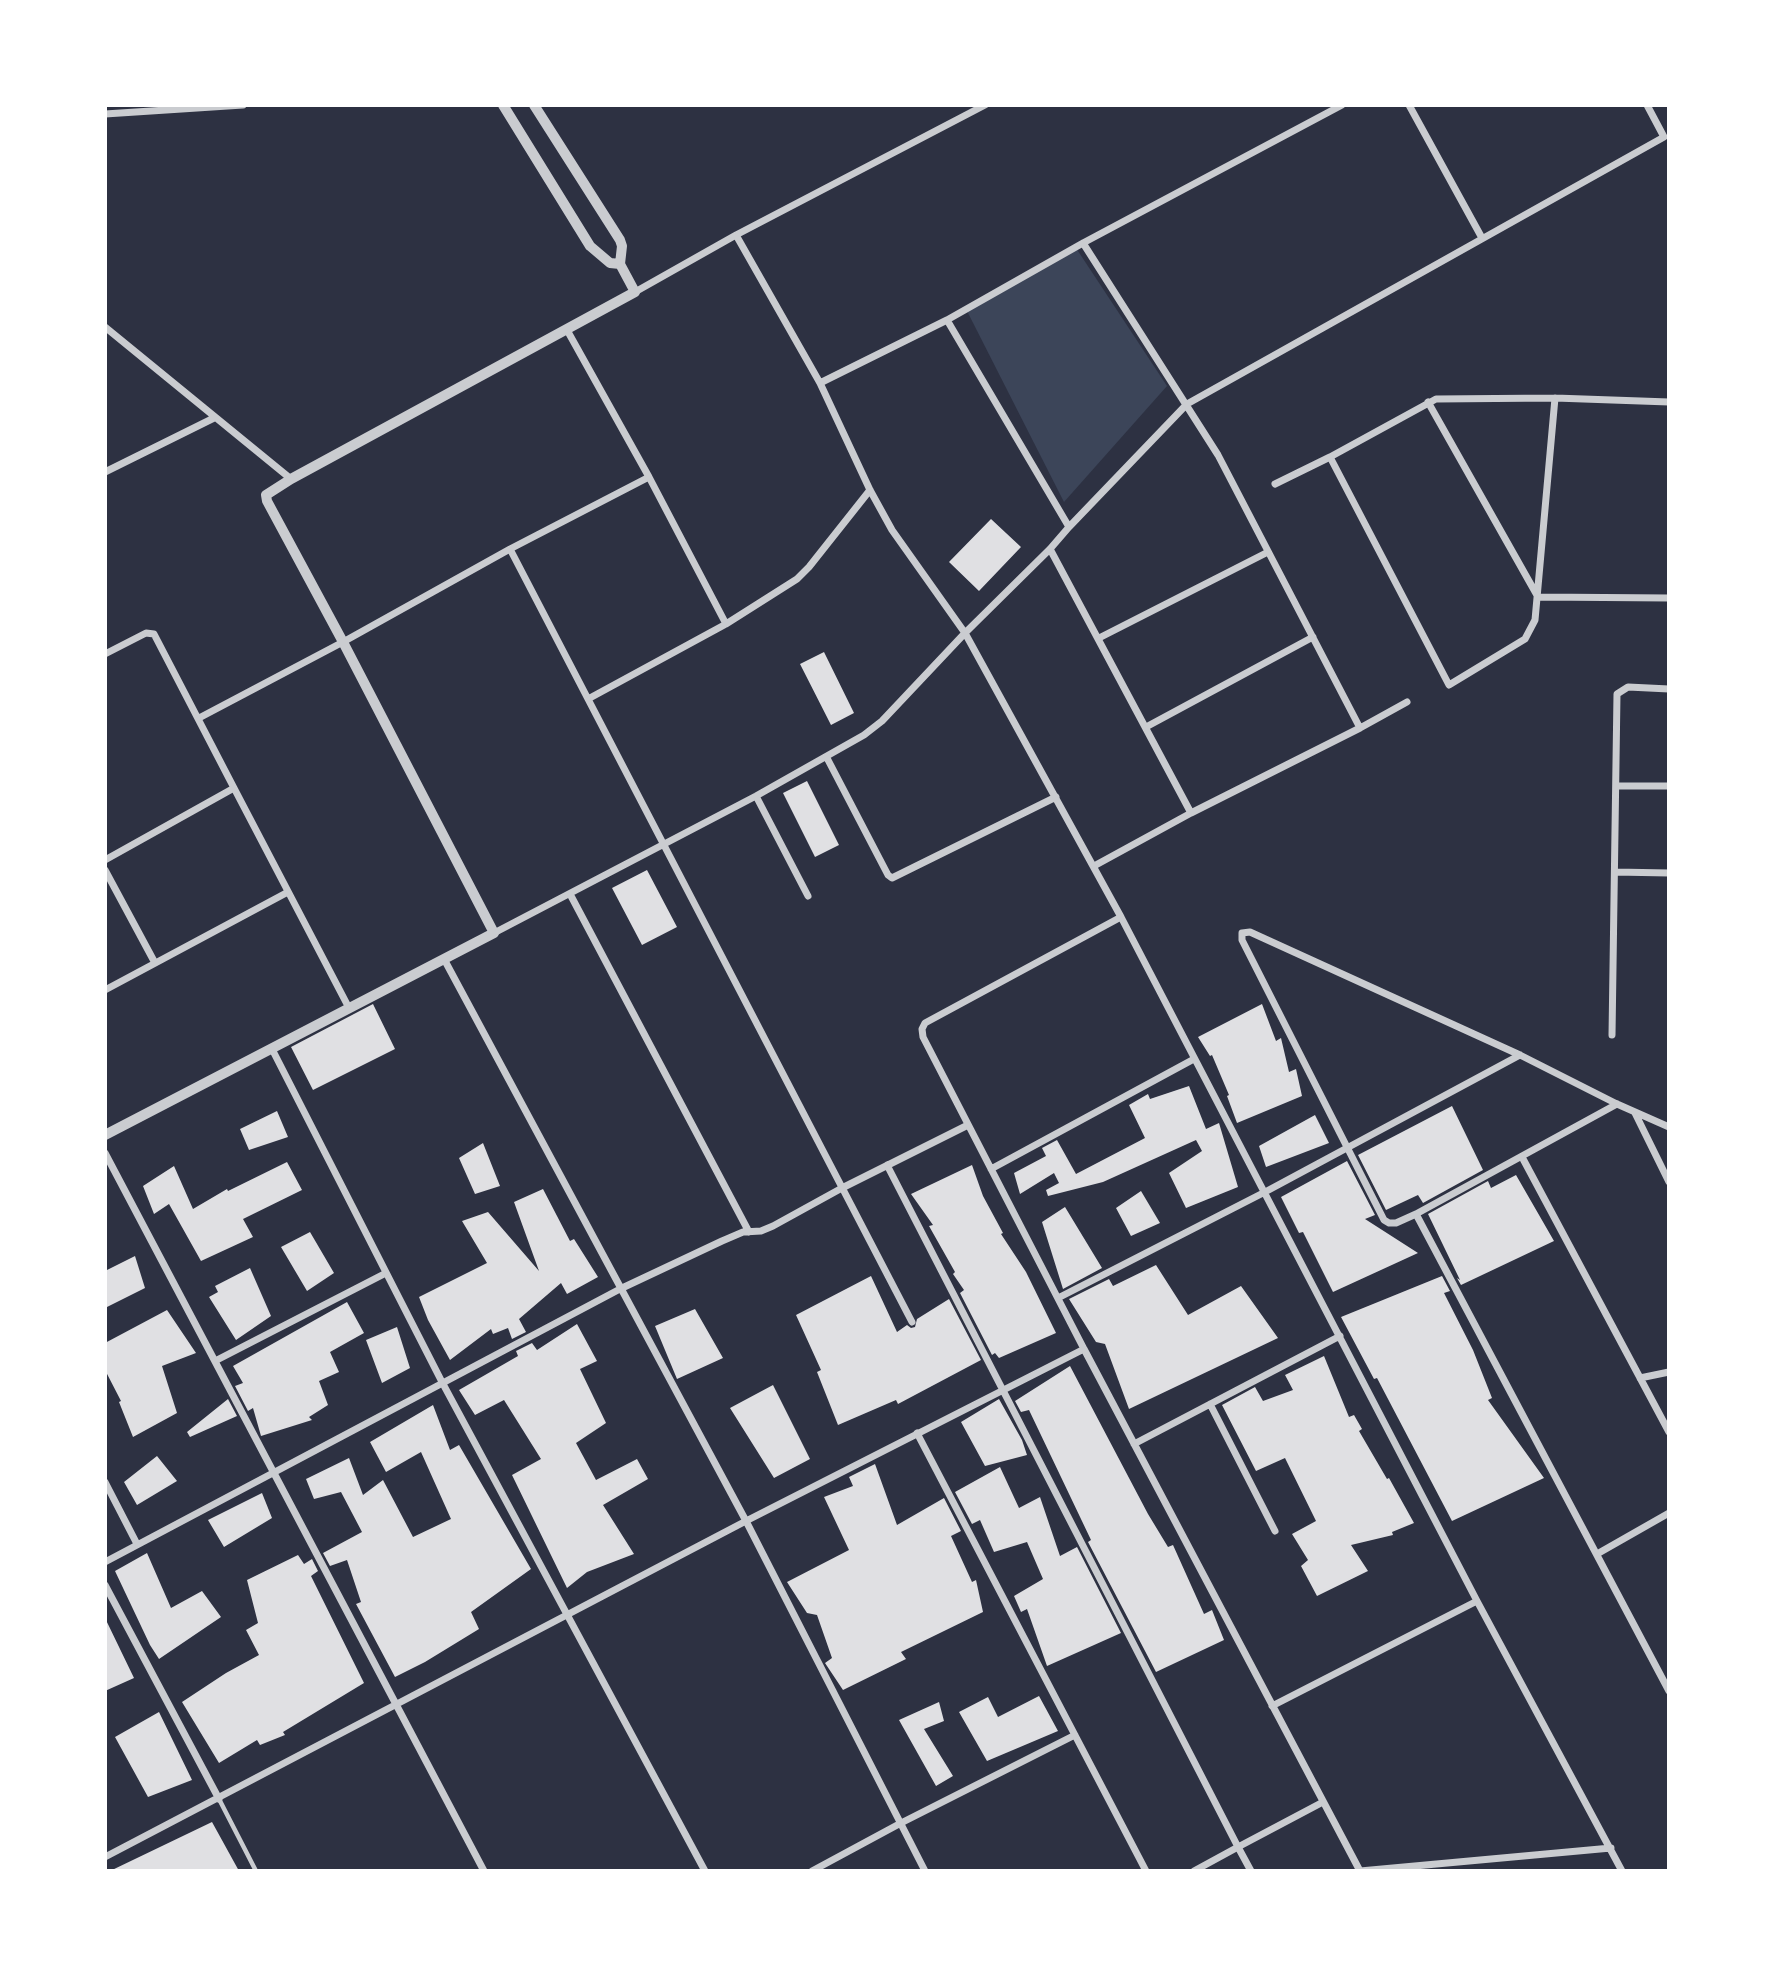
<!DOCTYPE html>
<html>
<head>
<meta charset="utf-8">
<style>
  body { margin:0 }
  #map { position:relative; width:1774px; height:1976px; overflow:hidden; background:#2d3142; font-family:Raleway,sans-serif }
  canvas { display:block }
  .frame { position:absolute; inset:0; border:107px solid #fff; pointer-events:none }
</style>
</head>
<body>
<div id="map">
<canvas width="1774" height="1976"></canvas>
<div class="frame"></div>
</div>
<script>
const c = document.querySelector('canvas').getContext('2d');
c.lineJoin = 'round';
function fillPath(path, color) { c.fillStyle = color; c.fill(path, 'evenodd'); }
const shape = rows => new Path2D(rows.map(r => 'M' + r).join(''));
function stroke(path, color, width, dash) { c.strokeStyle = color; c.lineWidth = width; c.lineCap = dash ? 'butt' : 'round'; c.setLineDash(dash || []); c.stroke(path); }
const green = shape([
  [1076,248,1167,386,1064,502,967,311]
]);
const building = shape([
  [991,519,1021,547,979,591,949,562],
  [824,652,854,713,831,725,800,664],
  [807,781,839,845,815,857,783,793],
  [647,870,677,927,642,945,612,888],
  [373,1004,395,1049,313,1090,291,1047],
  [1262,1004,1276,1041,1281,1038,1289,1072,1296,1069,1302,1096,1237,1123,1227,1096,1229,1095,1212,1055,1210,1056,1198,1037],
  [1189,1086,1206,1129,1219,1123,1238,1187,1186,1208,1169,1173,1202,1151,1196,1140,1103,1182,1048,1196,1046,1190,1059,1183,1054,1173,1020,1194,1014,1173,1046,1156,1042,1148,1057,1140,1076,1174,1145,1138,1129,1105,1148,1094,1150,1099],
  [1452,1106,1483,1170,1423,1203,1418,1195,1386,1210,1358,1155],
  [277,1111,288,1137,249,1150,240,1129],
  [1315,1115,1329,1143,1266,1167,1259,1146],
  [483,1143,500,1186,475,1194,459,1158],
  [1347,1161,1375,1215,1365,1219,1418,1253,1333,1292,1303,1232,1299,1233,1281,1197],
  [287,1162,302,1190,243,1219,253,1237,201,1261,169,1204,154,1214,143,1186,174,1166,193,1209,227,1189,228,1191],
  [972,1165,983,1196,1003,1233,1001,1234,1026,1272,1056,1333,999,1358,995,1353,992,1355,960,1293,964,1290,953,1274,955,1272,929,1226,933,1225,911,1194],
  [1516,1175,1554,1241,1461,1285,1457,1278,1460,1280,1428,1214,1488,1181,1491,1188],
  [543,1189,570,1241,574,1239,598,1277,567,1294,561,1283,519,1319,526,1332,512,1339,508,1328,493,1334,491,1329,450,1360,428,1320,419,1297,487,1263,462,1221,488,1212,539,1271,514,1202],
  [1141,1191,1160,1223,1131,1236,1116,1208],
  [1065,1207,1102,1268,1063,1289,1042,1222],
  [310,1232,334,1273,307,1291,281,1247],
  [135,1256,145,1288,105,1308,105,1271],
  [1156,1265,1188,1315,1241,1286,1278,1338,1129,1409,1105,1344,1096,1342,1069,1299,1109,1279,1113,1286],
  [250,1268,271,1316,236,1340,209,1297,218,1292,215,1286],
  [871,1276,897,1332,907,1325,911,1328,915,1327,917,1319,949,1299,981,1360,898,1404,896,1400,838,1425,817,1372,821,1370,796,1315],
  [1442,1276,1450,1291,1444,1293,1473,1350,1492,1398,1488,1400,1544,1478,1452,1521,1377,1378,1374,1379,1341,1317],
  [347,1302,364,1333,330,1352,339,1372,319,1381,328,1405,309,1417,312,1420,261,1436,253,1408,248,1411,235,1386,243,1383,233,1366],
  [695,1309,723,1358,677,1379,655,1326],
  [167,1310,196,1353,162,1366,177,1413,133,1437,119,1402,121,1401,105,1370,105,1343],
  [577,1324,597,1361,580,1369,606,1423,576,1443,596,1480,637,1459,648,1479,603,1505,634,1554,587,1572,567,1588,512,1475,541,1459,504,1400,475,1415,459,1390,518,1356,516,1351,532,1343,537,1350],
  [397,1327,410,1368,382,1383,366,1340],
  [1324,1356,1349,1417,1354,1415,1362,1429,1359,1431,1387,1479,1389,1478,1414,1523,1392,1532,1393,1535,1351,1545,1368,1571,1317,1596,1301,1566,1308,1560,1292,1534,1316,1521,1285,1458,1256,1471,1222,1405,1255,1387,1263,1401,1293,1390,1285,1375],
  [1070,1366,1148,1514,1168,1547,1173,1545,1204,1614,1212,1610,1224,1640,1156,1672,1088,1542,1091,1540,1029,1410,1021,1412,1015,1401],
  [773,1385,810,1459,774,1478,730,1408],
  [228,1399,237,1416,190,1437,187,1432],
  [999,1399,1022,1440,1027,1455,985,1466,961,1422],
  [433,1405,450,1450,459,1445,531,1569,471,1612,479,1629,425,1662,395,1677,356,1604,361,1602,347,1560,330,1566,323,1553,362,1532,341,1492,314,1499,306,1479,349,1458,363,1495,383,1480,413,1537,451,1519,421,1452,386,1472,370,1442],
  [157,1456,177,1481,137,1505,124,1482],
  [875,1464,897,1525,944,1498,961,1531,951,1536,972,1582,976,1580,983,1612,901,1652,906,1659,843,1690,825,1663,832,1658,817,1615,807,1613,787,1582,849,1550,824,1497,853,1486,849,1477],
  [1000,1467,1019,1508,1040,1497,1060,1556,1077,1547,1121,1633,1047,1666,1027,1609,1021,1612,1014,1596,1043,1579,1027,1542,994,1552,980,1520,972,1524,955,1492],
  [262,1493,272,1518,224,1547,208,1520],
  [147,1553,171,1608,202,1591,221,1617,159,1659,150,1645,115,1571],
  [298,1555,304,1564,312,1559,318,1571,311,1576,364,1683,283,1732,285,1735,260,1745,257,1740,219,1763,182,1702,226,1673,259,1655,246,1630,258,1623,247,1580],
  [105,1618,134,1678,105,1691],
  [1039,1696,1058,1731,987,1761,959,1712,988,1697,998,1717],
  [939,1702,944,1721,924,1729,953,1776,936,1786,899,1720],
  [159,1712,192,1780,148,1797,115,1737],
  [212,1822,239,1871,110,1871]
]);
const service = shape([
  [219,1799,256,1871]
]);
const minor = shape([
  [1409,105,1482,238],
  [105,114,243,105],
  [1083,243,1218,455,1360,728,1407,702],
  [635,292,736,235,985,105],
  [947,320,1069,527],
  [105,327,291,479],
  [567,330,649,477,726,624,588,699,912,1322],
  [820,383,947,320,1083,243,1342,105],
  [1428,402,1538,597,1669,598],
  [1330,457,1449,685,1525,639,1535,620,1555,398],
  [105,472,214,418],
  [1275,484,1330,457,1436,399,1555,398,1669,402],
  [510,549,588,699],
  [1050,549,1191,813],
  [726,624,797,579,809,567,870,490],
  [1099,638,1268,552],
  [105,654,146,633,154,634,234,788],
  [199,718,343,642,510,549,649,477],
  [1146,727,1313,637],
  [827,758,888,875,892,878,1056,797],
  [1616,786,1669,786],
  [756,796,808,896],
  [105,860,234,788,349,1008],
  [1094,866,1191,813,1360,728],
  [105,870,155,963],
  [1615,872,1669,873],
  [570,894,749,1232],
  [1121,917,1477,1601,1622,1871],
  [494,933,756,796,864,735,882,721,965,633,1050,549,1069,527,1187,404,1664,137,1647,105],
  [444,959,746,1521,925,1871],
  [105,990,288,892],
  [1612,1035,1617,694,1628,687,1669,689],
  [272,1049,442,1382,705,1871],
  [1617,1104,1416,1214,1396,1223,1389,1223,1384,1220,1242,940,1242,933,1250,932,1520,1055,1617,1104,1669,1127],
  [1635,1113,1669,1182],
  [105,1153,484,1871],
  [1522,1157,1669,1432],
  [887,1165,1238,1847,1323,1802],
  [991,1169,1194,1059],
  [1416,1214,1669,1691],
  [1058,1298,1265,1192,1520,1055],
  [1084,1349,1360,1871],
  [215,1361,386,1273],
  [1640,1378,1669,1372],
  [1210,1404,1275,1531],
  [917,1433,1146,1871],
  [1134,1444,1340,1336],
  [105,1482,137,1544],
  [1597,1554,1669,1513],
  [105,1562,620,1289,722,1241,743,1232,761,1231,773,1226,842,1188,968,1125],
  [105,1585,219,1799],
  [1272,1706,1477,1601],
  [105,1857,746,1521,1084,1349,923,1037,922,1029,925,1023,1121,917,965,633,892,530,870,490,820,383,736,235],
  [812,1871,901,1823,1075,1735],
  [1194,1871,1238,1847,1251,1871],
  [1360,1871,1611,1848]
]);
const tertiary = shape([
  [503,105,590,246,610,263,620,264],
  [534,105,620,240,622,246,620,264],
  [105,1135,494,933,343,642,267,501,266,495,291,479,635,292,620,264]
]);
fillPath(green, '#3c4559');
fillPath(building, '#e0e0e3');
stroke(service, '#caccd0', 4.5);
stroke(minor, '#caccd0', 7);
stroke(tertiary, '#caccd0', 10);
</script>
</body>
</html>
